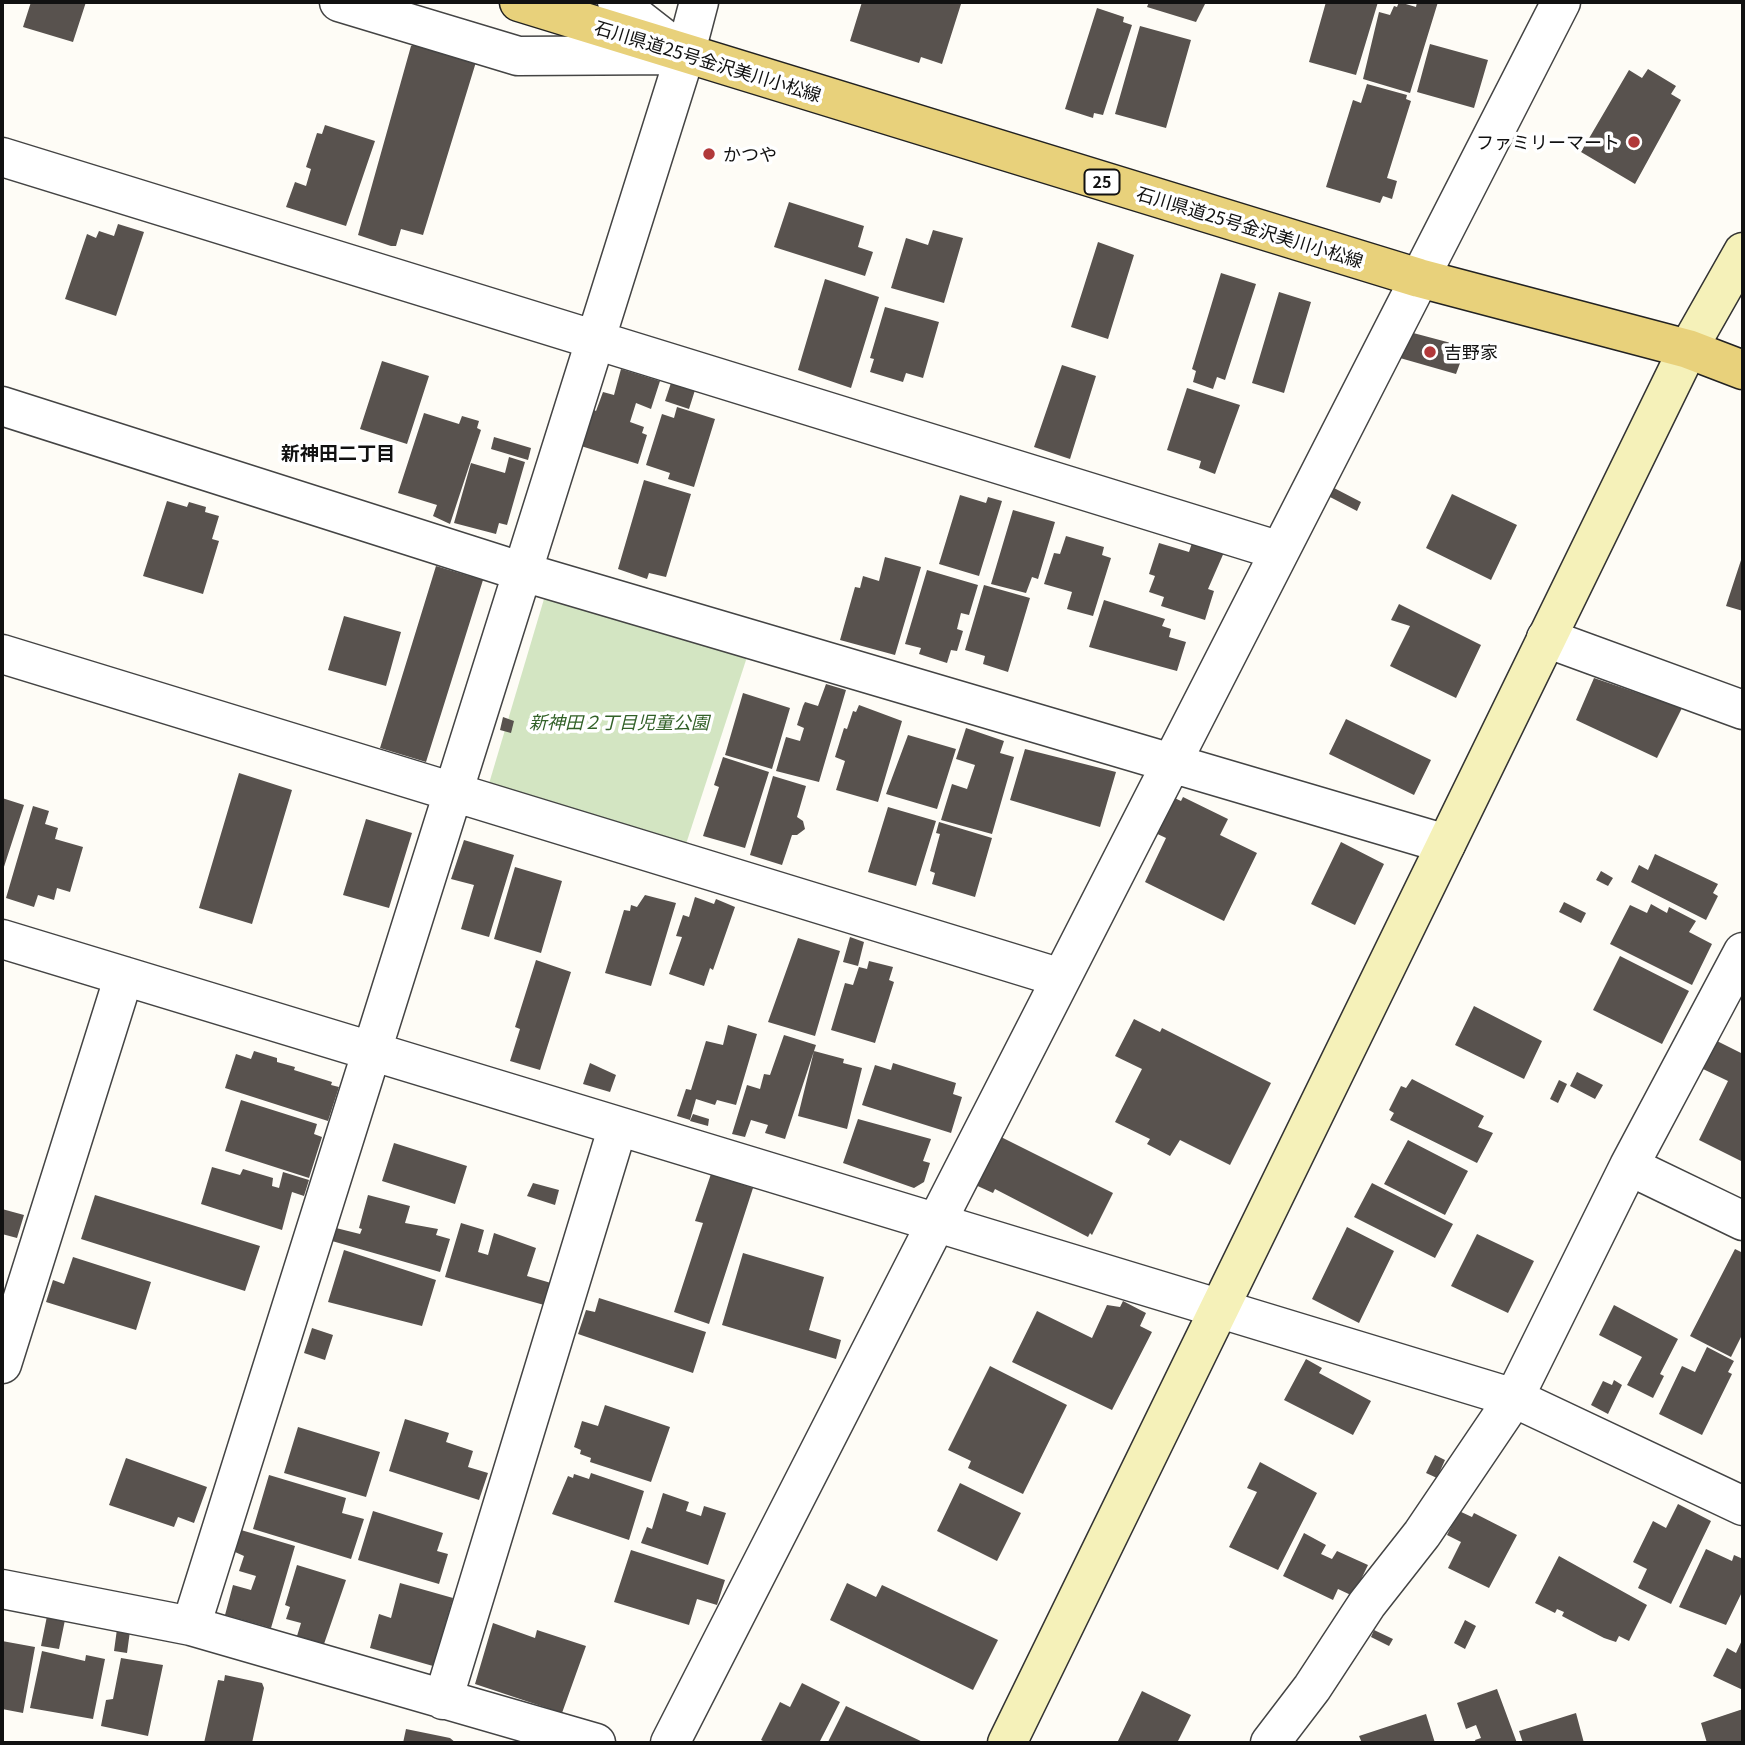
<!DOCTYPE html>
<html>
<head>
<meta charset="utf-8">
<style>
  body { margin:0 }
  #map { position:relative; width:1745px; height:1745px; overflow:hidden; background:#fefcf6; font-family:Georgia,serif }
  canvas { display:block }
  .frame { position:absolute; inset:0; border:4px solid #111; pointer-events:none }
</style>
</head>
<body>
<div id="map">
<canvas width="1745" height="1745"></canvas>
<div class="frame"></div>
</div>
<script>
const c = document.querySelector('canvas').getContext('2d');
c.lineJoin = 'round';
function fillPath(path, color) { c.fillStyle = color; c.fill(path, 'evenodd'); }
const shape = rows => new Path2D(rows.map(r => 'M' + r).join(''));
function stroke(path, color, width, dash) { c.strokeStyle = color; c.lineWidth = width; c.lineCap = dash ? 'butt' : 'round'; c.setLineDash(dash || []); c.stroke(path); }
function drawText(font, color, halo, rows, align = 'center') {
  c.font = font + ' Georgia,"Noto Sans JP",serif'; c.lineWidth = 7; c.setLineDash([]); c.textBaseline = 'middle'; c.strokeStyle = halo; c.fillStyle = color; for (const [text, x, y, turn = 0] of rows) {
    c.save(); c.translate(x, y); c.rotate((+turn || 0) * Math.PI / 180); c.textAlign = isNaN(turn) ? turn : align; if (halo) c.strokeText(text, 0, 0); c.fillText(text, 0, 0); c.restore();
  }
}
const green = shape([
  [544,599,747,657,686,844,488,787]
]);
const building = shape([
  [31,2,86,2,73,42,23,27],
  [862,2,961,4,942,64,921,57,919,63,850,41],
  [1149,2,1206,2,1196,22,1147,7],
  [1326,2,1378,2,1356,75,1309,62],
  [1399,2,1416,7,1417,2,1438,2,1410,93,1363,79,1379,12,1390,15,1394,6,1397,7],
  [1097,8,1124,17,1123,22,1132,25,1103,115,1094,113,1093,118,1065,109],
  [1140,26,1191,40,1166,128,1115,114],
  [415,44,476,62,423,235,401,229,396,246,391,246,358,235,411,46],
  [1430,44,1488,60,1474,108,1417,92],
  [1648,69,1676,86,1671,94,1681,100,1635,184,1581,152,1629,70,1642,78],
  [1367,84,1407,95,1406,99,1411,101,1387,178,1397,181,1392,199,1383,196,1380,203,1326,187,1353,100,1361,103],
  [325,125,375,141,346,226,286,207,295,182,306,186,311,169,306,167,317,133,322,134],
  [789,202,864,226,858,247,873,252,865,276,774,247],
  [118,224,144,232,116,316,65,299,87,234,96,238,99,231,114,236],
  [933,230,963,238,944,303,891,288,906,238,928,245],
  [1098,242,1134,255,1108,339,1071,327],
  [1221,273,1256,284,1225,380,1217,377,1213,389,1193,382,1196,371,1192,369],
  [825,279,879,297,851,388,798,370],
  [1279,292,1311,302,1284,393,1252,383],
  [885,307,939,322,923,378,906,373,903,382,870,372,874,359,870,358],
  [1402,330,1466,347,1456,374,1393,356],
  [382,361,429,376,407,444,360,429],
  [1062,365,1096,376,1070,459,1034,447],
  [621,369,660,381,651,409,636,403,630,422,644,427,642,433,647,435,638,464,581,446,592,409,596,411,603,392,614,395],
  [672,380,696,387,689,409,665,401],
  [1187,388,1240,405,1215,474,1199,468,1201,461,1167,450],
  [677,407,715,419,694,487,668,479,670,473,646,465,662,414,674,418],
  [424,413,459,424,462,416,479,421,477,428,481,430,450,524,433,516,437,505,398,493],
  [494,437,531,448,528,460,491,449],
  [509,457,525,462,507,525,499,523,496,534,454,523,471,463,505,473],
  [644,480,691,494,666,577,649,573,647,579,618,569],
  [1334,488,1361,502,1357,511,1330,497],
  [1452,494,1517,525,1491,580,1426,548],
  [960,495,986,503,988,497,1002,501,979,576,939,564],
  [167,501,187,507,189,502,206,507,205,512,219,516,212,539,219,541,203,594,143,576],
  [1013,510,1055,522,1038,579,1032,577,1026,593,991,584],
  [1066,536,1104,547,1102,555,1111,558,1093,616,1067,609,1072,592,1044,584,1054,553,1060,554],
  [1193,540,1225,550,1208,589,1214,591,1205,620,1161,606,1164,597,1149,592,1155,576,1149,574,1159,543,1189,552],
  [1743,554,1743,611,1726,606],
  [885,557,921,567,895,655,840,640,855,587,860,588,863,576,879,581],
  [436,566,483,580,426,762,380,748],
  [927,570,978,585,969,615,961,613,957,629,963,631,957,651,951,650,947,663,919,654,921,648,905,644],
  [984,585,1030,598,1008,672,983,664,985,656,965,650],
  [1104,600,1165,619,1162,626,1171,629,1169,637,1186,642,1177,671,1089,647],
  [1399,604,1481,645,1456,698,1390,666,1410,626,1391,620],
  [344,616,401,632,386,686,328,670],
  [1594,678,1682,708,1657,758,1576,720],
  [826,684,846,690,819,782,776,771,786,737,800,741,804,728,797,725,803,706,805,702,818,706],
  [743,693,790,708,772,769,725,755],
  [859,705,902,721,878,802,836,790,845,761,835,757,844,728,847,729,853,711,856,712],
  [503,717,514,721,511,733,500,730],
  [1346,719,1431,760,1414,795,1329,754],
  [966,728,1004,741,1000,753,1014,757,992,834,941,820,952,784,967,789,975,765,956,759],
  [908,735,956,749,937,809,886,794],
  [1025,749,1116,772,1100,827,1010,800],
  [723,757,769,772,745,848,703,836,719,787,714,785],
  [239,773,292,790,252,924,199,908],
  [773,776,806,786,797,817,803,821,805,829,797,835,792,835,782,865,750,855],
  [1166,794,1181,801,1183,797,1228,819,1220,835,1257,853,1224,921,1145,882,1166,838,1149,830],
  [2,798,24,805,2,873],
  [33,806,49,811,45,824,58,828,55,839,83,847,70,892,57,888,54,900,38,895,34,907,6,898],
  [888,807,936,821,916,886,868,872],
  [366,819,412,833,389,908,343,895],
  [939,822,992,838,975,897,932,884,935,873,930,871,940,834,936,833],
  [464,840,514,855,489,937,461,929,474,885,451,879],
  [1341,842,1384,864,1355,925,1311,904],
  [1655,854,1718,884,1713,893,1718,896,1706,920,1631,882,1639,865,1648,870],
  [515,867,562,881,541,953,494,939],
  [1601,871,1613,878,1608,886,1596,880],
  [645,895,676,903,651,986,605,973,624,910,630,911,631,905,637,907],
  [695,897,714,904,716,899,735,907,713,970,710,968,704,986,669,974,682,937,676,936,683,915,689,917],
  [1564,902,1586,913,1581,923,1559,912],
  [1651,904,1667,913,1669,907,1696,921,1689,932,1712,944,1692,985,1610,944,1630,905,1647,913],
  [850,937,864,942,858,966,843,962],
  [798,938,840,951,815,1036,768,1022],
  [1620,956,1689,991,1662,1044,1593,1010],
  [536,960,571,972,540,1070,510,1061,520,1029,515,1027],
  [869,961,893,967,889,980,894,982,875,1043,831,1030,845,983,853,985,859,967,867,969],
  [1474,1006,1542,1041,1524,1079,1455,1045],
  [1134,1019,1160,1032,1162,1028,1271,1083,1230,1165,1180,1140,1170,1156,1147,1144,1150,1139,1115,1122,1142,1069,1115,1056],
  [728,1025,757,1034,736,1105,717,1100,715,1105,696,1099,690,1120,677,1116,686,1089,691,1090,706,1041,723,1045],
  [784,1035,816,1045,785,1139,765,1133,768,1125,751,1120,745,1137,732,1134,747,1085,760,1089,764,1074,770,1075],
  [1717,1041,1743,1054,1743,1162,1699,1140,1728,1081,1703,1069],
  [254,1051,277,1058,277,1062,295,1067,294,1070,332,1082,331,1085,339,1087,328,1121,225,1088,236,1054,251,1059],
  [814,1051,844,1059,843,1063,862,1068,847,1129,798,1116],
  [590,1063,616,1075,610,1092,583,1084],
  [893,1063,956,1083,953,1094,962,1097,951,1133,862,1105,875,1065,891,1070],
  [1577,1072,1603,1085,1595,1099,1570,1086],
  [1412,1079,1484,1116,1478,1127,1493,1133,1477,1163,1390,1120,1394,1113,1389,1110,1401,1086,1406,1088],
  [1559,1080,1567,1084,1558,1103,1550,1099],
  [241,1100,317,1124,314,1134,322,1137,309,1178,225,1151],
  [693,1114,709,1119,708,1126,690,1121],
  [858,1119,931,1139,923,1161,930,1163,924,1182,914,1188,843,1163],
  [995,1134,1113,1193,1092,1235,1090,1233,1088,1237,995,1189,993,1193,971,1183],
  [1408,1140,1468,1171,1445,1215,1384,1184],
  [394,1143,467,1166,455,1204,382,1181],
  [212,1167,240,1175,243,1169,273,1178,272,1186,279,1188,283,1172,309,1180,304,1196,292,1192,282,1230,201,1204],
  [711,1174,753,1188,709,1324,674,1312,703,1223,695,1221],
  [533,1183,559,1190,555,1205,527,1196],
  [1372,1183,1453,1224,1435,1258,1354,1217],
  [95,1195,260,1246,245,1291,81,1239],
  [368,1195,410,1206,405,1223,438,1229,436,1235,450,1239,440,1272,332,1241,336,1228,360,1234,362,1229,359,1228],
  [2,1209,24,1215,17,1238,2,1234],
  [461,1223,484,1230,478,1252,488,1255,494,1233,536,1248,527,1276,551,1283,544,1305,445,1277],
  [1347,1227,1394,1251,1359,1323,1312,1299],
  [1477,1234,1534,1261,1508,1313,1451,1286],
  [1735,1249,1743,1253,1743,1333,1731,1357,1690,1336],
  [344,1250,436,1280,422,1326,328,1302],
  [743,1253,824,1277,809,1330,841,1340,836,1359,722,1325],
  [73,1257,151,1282,136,1330,46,1302,53,1280,64,1284],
  [599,1298,706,1332,693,1373,578,1334,586,1310,595,1312],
  [1123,1301,1146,1313,1140,1326,1152,1332,1112,1410,1012,1362,1037,1311,1092,1338,1107,1305,1120,1307],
  [1614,1305,1678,1339,1660,1374,1664,1376,1653,1398,1627,1385,1642,1357,1599,1335],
  [312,1328,333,1335,325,1360,304,1353],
  [1707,1347,1734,1361,1728,1372,1732,1374,1702,1435,1659,1414,1682,1366,1695,1372],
  [1306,1359,1322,1368,1319,1373,1371,1401,1353,1435,1284,1400],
  [990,1366,1067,1405,1023,1494,968,1468,971,1461,948,1450],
  [1614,1380,1622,1385,1608,1414,1591,1405,1603,1381,1612,1385],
  [605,1405,670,1427,651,1482,590,1462,591,1458,580,1454,581,1450,574,1447,582,1421,598,1426],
  [405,1419,449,1433,446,1442,473,1451,468,1467,488,1473,479,1500,389,1471],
  [298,1427,380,1452,366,1497,284,1473],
  [1435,1455,1445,1460,1437,1478,1426,1473],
  [126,1458,207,1487,194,1523,178,1517,174,1527,109,1505],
  [1260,1462,1317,1493,1278,1570,1229,1547,1257,1492,1247,1488],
  [591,1473,644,1491,629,1540,552,1514,568,1476,573,1478,574,1474,589,1479],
  [269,1475,346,1498,342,1513,364,1519,351,1559,253,1529],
  [960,1483,1021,1513,997,1561,937,1531],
  [663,1493,689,1502,686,1511,701,1516,704,1506,726,1513,708,1565,641,1543,647,1527,652,1529],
  [1678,1504,1711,1521,1671,1604,1638,1588,1647,1569,1633,1562,1653,1521,1666,1528],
  [373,1511,443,1533,437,1551,448,1554,439,1584,358,1560],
  [1459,1511,1472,1517,1474,1513,1517,1535,1489,1588,1448,1568,1461,1542,1447,1535],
  [241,1530,295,1546,271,1628,225,1615,233,1585,251,1590,256,1576,239,1571,244,1556,235,1552],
  [1304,1533,1326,1545,1321,1554,1332,1559,1337,1551,1368,1565,1353,1596,1338,1589,1333,1600,1283,1576],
  [1706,1549,1732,1561,1734,1555,1743,1559,1743,1590,1726,1625,1679,1607],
  [631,1550,725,1580,717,1605,697,1599,689,1625,614,1602],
  [1559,1556,1647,1605,1629,1641,1619,1636,1616,1642,1604,1638,1562,1616,1564,1612,1557,1609,1555,1613,1535,1603],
  [297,1565,346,1580,324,1644,297,1636,301,1623,286,1619,290,1607,285,1605],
  [400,1583,453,1598,433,1666,370,1648,379,1614,391,1618],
  [847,1583,876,1597,882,1585,998,1640,973,1690,830,1620],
  [47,1616,65,1620,59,1649,41,1646],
  [1465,1620,1476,1626,1465,1649,1454,1643],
  [493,1623,535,1638,537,1630,586,1646,562,1713,475,1684],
  [117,1629,130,1631,127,1653,114,1651],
  [1374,1630,1393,1639,1389,1646,1371,1637],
  [1743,1638,1743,1690,1713,1676,1727,1648,1736,1653],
  [2,1641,35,1647,23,1713,2,1709],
  [42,1651,85,1661,86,1655,105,1659,93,1719,30,1708],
  [121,1658,163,1665,148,1736,101,1726,106,1700,113,1699],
  [225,1675,262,1683,264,1688,252,1743,204,1743,218,1680,224,1681],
  [802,1683,840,1702,819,1743,767,1743,761,1740,780,1702,790,1707],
  [1497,1689,1517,1743,1476,1743,1475,1740,1481,1738,1476,1725,1466,1729,1457,1703],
  [1142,1691,1191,1715,1177,1743,1117,1743],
  [846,1706,925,1743,828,1742],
  [1743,1709,1743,1743,1707,1743,1701,1723],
  [1576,1713,1584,1743,1523,1743,1519,1731],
  [1426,1714,1435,1743,1362,1743,1359,1736],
  [406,1729,450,1738,456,1743,403,1743]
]);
const street = shape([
  [339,2,518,56,680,55],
  [617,2,681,52],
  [2,157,1280,551],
  [2,406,523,572,1446,844],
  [1546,638,1743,710],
  [2,654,1061,978],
  [2,939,1514,1398,1743,1506],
  [1629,1166,1743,1221],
  [2,1364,124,976],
  [2,1589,191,1626,596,1743],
  [191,1626,685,55,699,2],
  [443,1700,618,1126],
  [670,1743,1561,2],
  [1270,1743,1312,1688,1367,1604,1422,1534,1514,1398,1629,1166,1743,952]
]);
const secondary = shape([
  [1007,1743,1688,349,1743,252]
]);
const primary = shape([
  [519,2,1419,278,1688,349,1743,370]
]);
const markers = [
  [1634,142,7,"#b1393a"],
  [709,154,7,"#b1393a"],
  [1430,352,7,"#b1393a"]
];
const shields = [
  [1102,182,35]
];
const shieldNames = [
  ["25",1102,182]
];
const streetNames = [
  ["石川県道25号金沢美川小松線",708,61,17],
  ["石川県道25号金沢美川小松線",1250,227,17]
];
const poiNames = [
  ["ファミリーマート",1620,142,"right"],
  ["かつや",723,154],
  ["吉野家",1444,352]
];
const parkNames = [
  ["新神田２丁目児童公園",619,722]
];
const neighbourhoodNames = [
  ["新神田二丁目",338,453]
];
fillPath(green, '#d3e5c2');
fillPath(building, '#58524e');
stroke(street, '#444', 41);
stroke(secondary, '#333', 41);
stroke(primary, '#222', 41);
stroke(street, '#fff', 38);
stroke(secondary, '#f5f1b9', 38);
stroke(primary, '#e8d17b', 38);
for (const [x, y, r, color] of markers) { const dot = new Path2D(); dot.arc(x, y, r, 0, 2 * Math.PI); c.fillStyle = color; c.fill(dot); stroke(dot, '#fff', 2.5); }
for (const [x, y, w] of shields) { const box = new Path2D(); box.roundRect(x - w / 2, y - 12.5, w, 25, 5); c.fillStyle = '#fff'; c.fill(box); stroke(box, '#111', 2); }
drawText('bold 16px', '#111', null, shieldNames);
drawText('18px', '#111', '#fff', streetNames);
drawText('18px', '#111', '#fff', poiNames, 'left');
drawText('italic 18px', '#326128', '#fff', parkNames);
drawText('bold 19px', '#111', '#fff', neighbourhoodNames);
</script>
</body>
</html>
